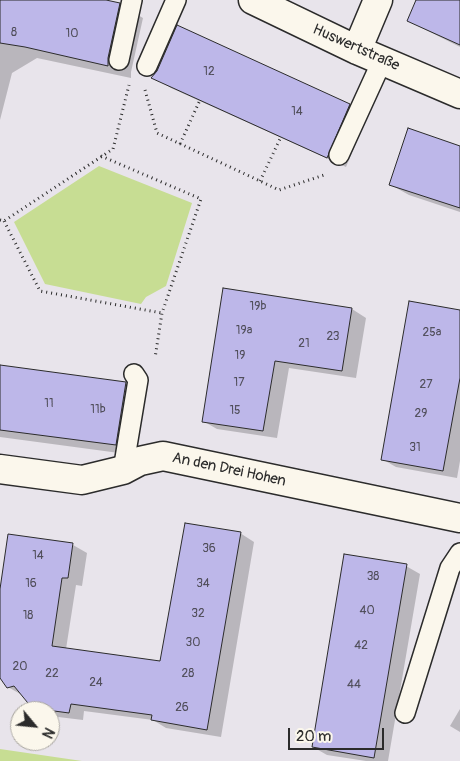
<!DOCTYPE html>
<html>
<head>
<meta charset="utf-8">
<style>
  body { margin:0 }
  #map { position:relative; width:460px; height:761px; overflow:hidden; background:#e8e4eb; font-family:Pangolin,sans-serif }
  canvas { display:block }
  .north { position:absolute; left:10px; top:701px; width:50px; height:50px; box-sizing:border-box; background:#fbf7ec; border:1px solid #a8a59f; border-radius:50%; rotate:118deg; font-size:14px; font-weight:700; line-height:20px; text-align:center; color:#2b2b2b }
  .north::after { content:''; display:block; margin:auto; width:18px; height:22px; background:#2b2b2b; clip-path:polygon(50% 0,100% 100%,50% 72%,0 100%) }
  .scale { position:absolute; left:288px; top:728px; width:96px; height:22px; box-sizing:border-box; border:2px solid #2b2b2b; border-top:0; padding-left:6px; font-size:15px; line-height:18px; white-space:nowrap; color:#2b2b2b; -webkit-text-stroke:4px #fbf7ec; paint-order:stroke }
</style>
</head>
<body>
<div id="map">
<canvas width="460" height="761"></canvas>
<div class="north">N</div>
<div class="scale">20 m</div>
</div>
<script>
const c = document.querySelector('canvas').getContext('2d');
c.lineJoin = 'round';
function fillPath(path, color) { c.fillStyle = color; c.fill(path, 'evenodd'); }
const shape = rows => new Path2D(rows.map(r => 'M' + r).join(''));
function stroke(path, color, width, dash) { c.strokeStyle = color; c.lineWidth = width; c.lineCap = dash ? 'butt' : 'round'; c.setLineDash(dash || []); c.stroke(path); }
function drawText(font, color, halo, rows, align = 'center') {
  c.font = font + ' Pangolin,sans-serif'; c.lineWidth = 5; c.setLineDash([]); c.textBaseline = 'middle'; c.strokeStyle = halo; c.fillStyle = color; for (const [text, x, y, turn = 0] of rows) {
    c.save(); c.translate(x, y); c.rotate((+turn || 0) * Math.PI / 180); c.textAlign = isNaN(turn) ? turn : align; if (halo) c.strokeText(text, 0, 0); c.fillText(text, 0, 0); c.restore();
  }
}
const green = shape([
  [99,166,192,203,166,286,146,297,141,304,45,284,14,222],
  [0,749,82,761,0,761]
]);
const shadow = shape([
  [0,0,100,0,119,4,143,18,131,72,131,78,37,58,12,73,0,120],
  [417,0,460,0,460,47,408,21],
  [153,77,350,105,368,115,346,167,171,88],
  [460,147,460,212,409,195,391,185],
  [224,289,352,309,366,318,356,378,289,368,277,438,217,429,203,421],
  [460,311,460,461,457,478,396,467,382,459],
  [0,367,126,384,144,394,134,455,0,437],
  [240,533,254,542,221,737,166,728,153,720,84,711,83,720,50,716,50,711,40,711,33,707,22,695,8,687,0,676,0,605,9,536,73,545,87,553,82,586,76,585,66,649,161,662],
  [406,566,420,574,388,761,366,761,327,755,313,747],
  [460,709,460,732,450,726]
]);
const building = shape([
  [0,0,106,0,120,3,108,58,108,66,25,47,0,43,0,0],
  [416,0,460,0,460,45,407,21,416,0],
  [177,25,350,104,327,158,151,78,157,71,177,25],
  [408,128,460,146,460,208,389,185,408,128],
  [223,288,352,308,342,371,275,361,263,431,202,422,223,288],
  [409,301,460,310,460,378,443,471,381,460,409,301],
  [0,365,126,382,116,445,0,430,0,365],
  [185,523,241,532,207,730,151,720,152,715,71,704,69,713,32,708,14,686,7,688,0,678,0,589,8,534,73,543,68,578,62,578,52,646,160,661,185,523],
  [344,554,407,564,374,758,312,747,344,554]
]);
const path = shape([
  [145,90,157,133,260,181,279,190,324,175],
  [180,144,200,100],
  [101,156,201,199,162,313,155,358],
  [260,181,281,137],
  [0,220,4,221,113,149,129,85],
  [4,221,40,291,162,313]
]);
const lane = shape([
  [119,60,132,0],
  [147,66,176,0],
  [339,155,382,61],
  [123,470,138,380,134,374],
  [405,713,450,568,460,553]
]);
const street = shape([
  [253,0,357,50,460,94],
  [357,50,378,0],
  [0,469,82,480,123,470,140,461,163,456,460,518]
]);
const numberNames = [
  ["8",14,33],
  ["10",72,34],
  ["12",209,72],
  ["14",297,112],
  ["19b",258,307],
  ["19a",244,331],
  ["25a",432,333],
  ["23",333,337],
  ["21",304,344],
  ["19",240,356],
  ["17",239,383],
  ["27",426,385],
  ["11",49,404],
  ["11b",98,410],
  ["15",235,411],
  ["29",421,414],
  ["31",415,448],
  ["36",209,549],
  ["14",38,556],
  ["38",373,577],
  ["16",31,584],
  ["34",203,584],
  ["40",367,611],
  ["32",198,614],
  ["18",28,616],
  ["30",193,643],
  ["42",361,646],
  ["20",20,667],
  ["22",52,674],
  ["28",188,674],
  ["24",96,683],
  ["44",354,685],
  ["26",182,708]
];
const streetNames = [
  ["Huswertstraße",356,48,24],
  ["An den Drei Hohen",229,470,12]
];
fillPath(green, '#c7dd93');
fillPath(shadow, '#0003');
fillPath(building, '#bdb7e9');
stroke(building, '#2b2b2b', 1);
stroke(lane, '#2b2b2b', 22);
stroke(street, '#2b2b2b', 31);
stroke(path, '#2b2b2b', 3, [1, 4]);
stroke(lane, '#fbf7ec', 19);
stroke(street, '#fbf7ec', 28);
drawText('12px', '#504e5a', null, numberNames);
drawText('15px', '#2b2b2b', '#fbf7ec', streetNames);
</script>
</body>
</html>
